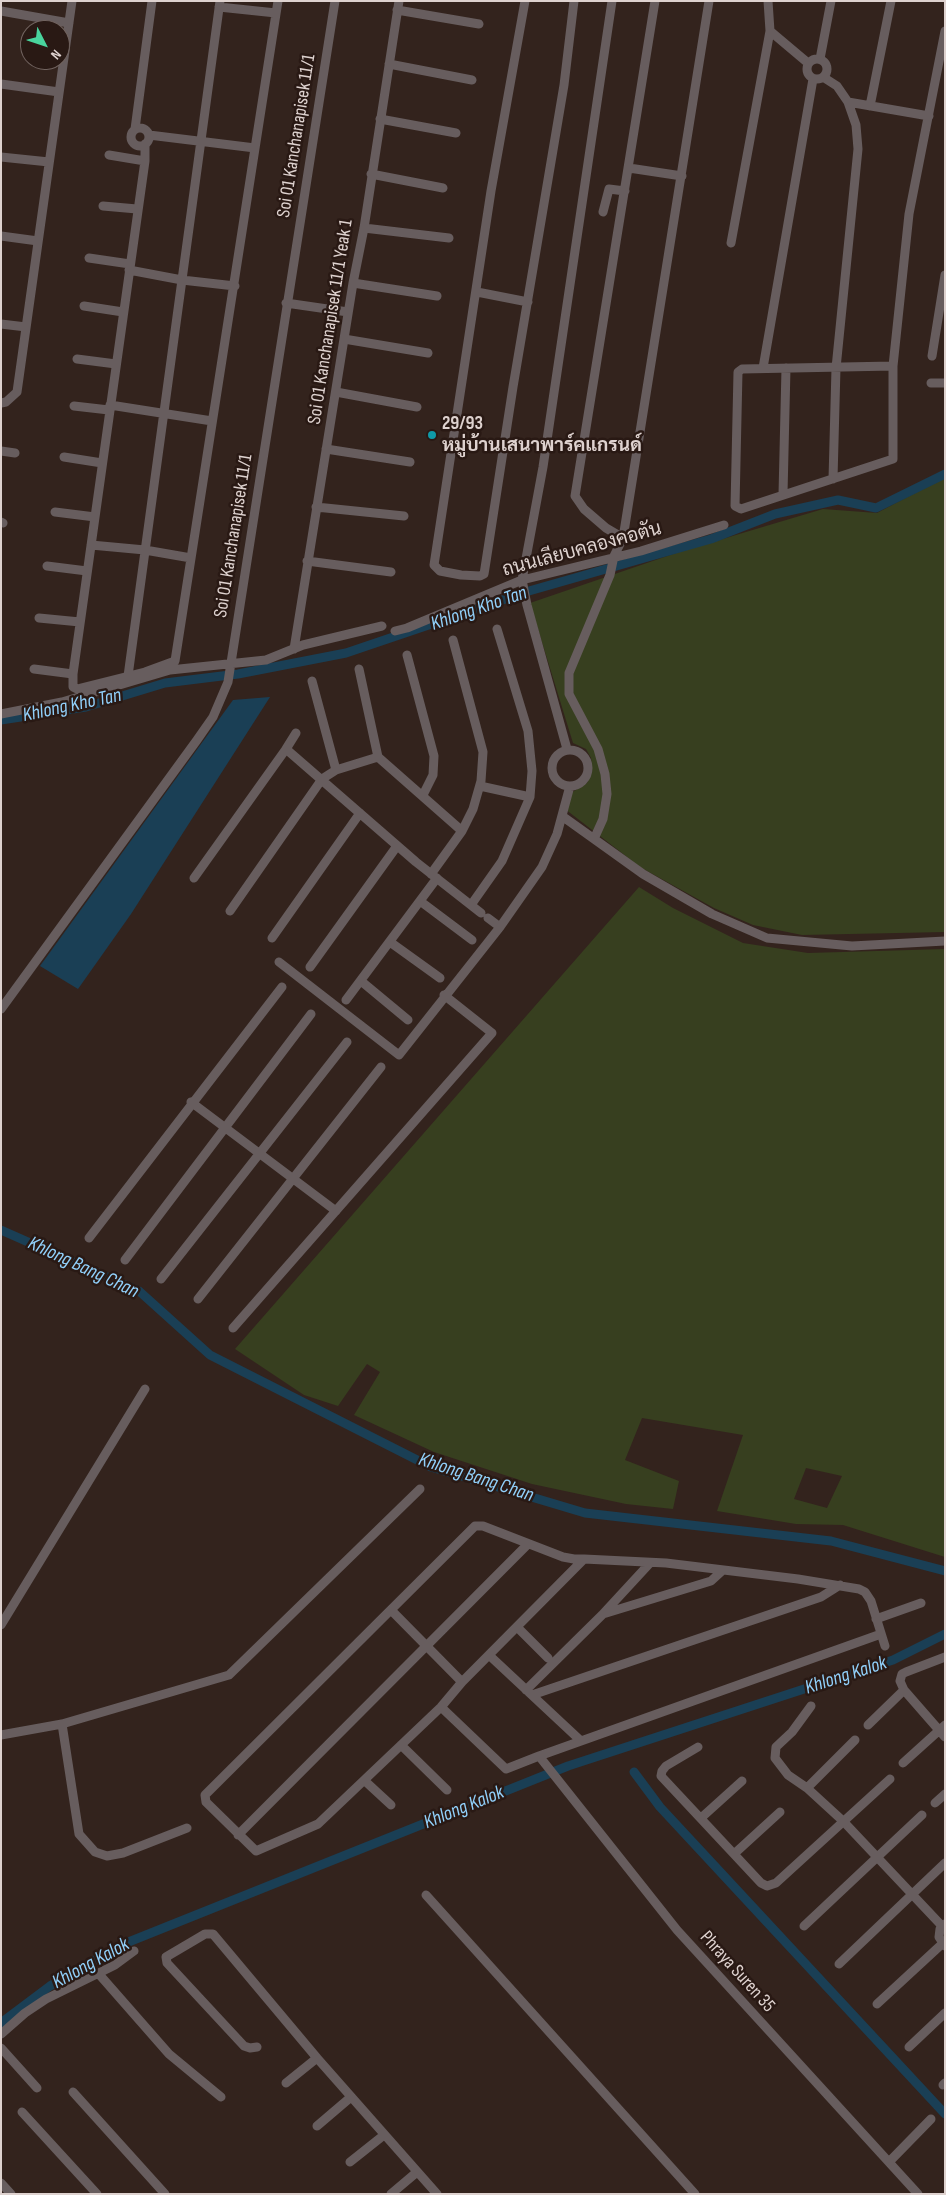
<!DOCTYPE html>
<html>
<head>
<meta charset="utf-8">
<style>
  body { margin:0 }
  #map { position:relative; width:946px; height:2195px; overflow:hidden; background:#33231d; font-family:"Sofia Sans Condensed",sans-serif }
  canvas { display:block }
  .frame { position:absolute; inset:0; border:2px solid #ded2cf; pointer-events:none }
  .north { position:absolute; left:20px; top:20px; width:50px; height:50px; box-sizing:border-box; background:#291914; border:1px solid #71635f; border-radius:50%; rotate:131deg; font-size:14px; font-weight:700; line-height:20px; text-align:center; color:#ded2cf }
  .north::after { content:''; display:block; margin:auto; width:18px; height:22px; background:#49d49d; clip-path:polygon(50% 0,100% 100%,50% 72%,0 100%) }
</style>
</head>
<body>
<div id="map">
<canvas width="946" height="2195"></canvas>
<div class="frame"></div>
<div class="north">N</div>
</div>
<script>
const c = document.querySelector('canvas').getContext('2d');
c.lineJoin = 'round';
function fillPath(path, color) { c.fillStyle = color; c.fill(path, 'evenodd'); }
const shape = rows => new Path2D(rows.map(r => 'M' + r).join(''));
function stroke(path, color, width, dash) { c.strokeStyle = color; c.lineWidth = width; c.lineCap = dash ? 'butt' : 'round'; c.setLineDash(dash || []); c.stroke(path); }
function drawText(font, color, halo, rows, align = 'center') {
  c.font = font + ' "Sofia Sans Condensed",Sarabun,sans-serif'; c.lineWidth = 5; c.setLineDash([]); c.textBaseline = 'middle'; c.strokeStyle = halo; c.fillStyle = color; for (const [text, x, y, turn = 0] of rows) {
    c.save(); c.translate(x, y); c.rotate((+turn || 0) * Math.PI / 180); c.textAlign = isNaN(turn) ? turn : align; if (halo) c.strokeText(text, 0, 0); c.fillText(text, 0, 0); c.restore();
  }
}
const green = shape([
  [945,477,945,932,802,935,753,925,714,908,640,867,565,809,571,793,587,783,592,768,591,758,586,749,573,743,530,603,679,552,823,509,877,513],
  [639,887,673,908,743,943,808,953,945,949,945,1557,843,1525,796,1524,717,1511,743,1435,642,1418,625,1460,679,1481,673,1509,626,1504,532,1484,434,1452,354,1415,380,1372,367,1364,338,1406,304,1395,235,1349],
  [806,1468,842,1476,827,1508,794,1499]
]);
const water = shape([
  [270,697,131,914,78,989,40,966,233,700]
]);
const canal = shape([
  [1,720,86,707,165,683,238,674,346,653,529,591,711,539,775,514,838,500,876,508,945,474],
  [1,1230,139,1291,210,1355,431,1467,585,1513,831,1541,945,1571],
  [634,1772,660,1807,945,2114],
  [1,2023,50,1986,121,1945,568,1766,893,1660,945,1634]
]);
const street = shape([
  [525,1,491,191,434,565,440,571,461,575,480,576,484,574,485,568,513,387,564,85,574,1],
  [219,7,276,13],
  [397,10,479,24],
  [1,11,69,23],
  [770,31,808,63],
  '807 69a10 10 0 1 1 20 0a10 10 0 1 1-20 0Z',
  [820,59,831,1],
  [389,64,472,80],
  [823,77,837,86,848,102,856,125,858,149,836,368,833,479],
  [1,84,59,92],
  [848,102,929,116],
  [870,106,891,1],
  [380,119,456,133],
  '131 137a9 9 0 1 1 18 0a9 9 0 1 1-18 0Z',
  [135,129,152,1],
  [149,135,255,148],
  [145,144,145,161,73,674,73,687,77,689,145,672,175,661,278,1],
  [109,155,145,161],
  [1,157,49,162],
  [629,168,682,176],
  [371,174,443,188],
  [103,206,137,209],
  [603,212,609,189,625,191],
  [364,228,449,238],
  [1,236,38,241],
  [731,243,770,31,768,1],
  [89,258,130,264],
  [129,270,182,280,235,286],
  [353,283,437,296],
  [477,292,528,302],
  [286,303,348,312],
  [84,306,123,312],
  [1,324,26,327],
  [344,339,428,353],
  [932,356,945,275],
  [77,359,116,364],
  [893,366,742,369,738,372,735,506,741,509,893,459,893,366,909,214,945,31],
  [763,368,813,79],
  [931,383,945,383],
  [336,392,417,407],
  [1,403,6,402,17,392,72,1],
  [110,405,212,421],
  [74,406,109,410],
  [326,449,410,462],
  [1,451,15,453],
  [64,457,102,463],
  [783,494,786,368],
  [316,507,404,516],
  [55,512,95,517],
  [1,522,3,523],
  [623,538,606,528,584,509,575,496,655,1],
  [91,545,145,550,191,558],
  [307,561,391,572],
  [47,566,87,571],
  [39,618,80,622],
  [395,631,407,628,522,580,641,551,724,525],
  [294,649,353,283,364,228,399,1],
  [407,655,434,756,433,775,423,795],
  [34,669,73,674],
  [359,669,378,757,462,831],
  [128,676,220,1],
  [312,681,336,770],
  [1,714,62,702,170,670,266,660,303,645,382,626],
  [286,749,296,733],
  [567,749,527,605,522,580,543,467,612,1],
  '552 768a18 18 0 1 1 36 0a18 18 0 1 1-36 0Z',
  [480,786,530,797],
  [562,816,643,874,712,914,767,938,852,946,945,941],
  [594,839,603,819,607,794,605,774,598,749,569,694,569,673,610,575,614,556,623,538,709,1],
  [431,874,462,831,473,809,481,781,483,752,453,640],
  [194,878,286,749,416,862,481,913],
  [420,901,472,940],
  [471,905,502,861,530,797,532,771,528,731,497,629],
  [230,911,322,779,336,770,378,757],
  [488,918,500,927],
  [272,938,360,813],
  [390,942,440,978],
  [279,962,399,1055,500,927,542,867,557,834,570,786],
  [310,967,397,846],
  [361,981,408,1020],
  [346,1000,437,878],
  [1,1009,197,740,213,717,228,682,335,1],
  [191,1102,336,1211],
  [89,1238,282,987],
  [125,1260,311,1014],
  [161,1279,347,1042],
  [198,1299,381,1067],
  [233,1328,492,1033,444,995],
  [584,1559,462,1682,441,1707,318,1824,256,1851,206,1802,205,1795,475,1526,483,1526,563,1557,574,1559,584,1559,666,1563,798,1579,859,1589,865,1592,871,1601,885,1646],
  [391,1610,462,1682],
  [603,1614,711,1581,723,1570],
  [876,1619,921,1603],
  [1,1625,145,1389],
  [517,1627,548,1658],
  [881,1634,539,1756,677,1930,918,2194],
  [490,1656,581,1741],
  [945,1657,906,1672,902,1674,900,1681,904,1690,945,1737],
  [526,1690,602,1615,650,1563],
  [532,1695,821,1597,840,1585],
  [811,1706,792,1732,776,1747,775,1758,788,1775,807,1788,843,1821,942,1926],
  [441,1707,506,1769,539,1756],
  [62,1724,79,1834,95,1852,107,1856,123,1853,187,1828],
  [868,1725,904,1690],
  [1,1735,62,1724,229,1675,420,1489],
  [401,1745,447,1790],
  [698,1747,666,1766,662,1771,661,1776,761,1883,767,1886,776,1883,890,1779],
  [903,1763,945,1725],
  [365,1781,391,1805],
  [807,1788,855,1740],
  [935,1803,945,1794],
  [701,1818,742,1781],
  [238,1835,527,1545],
  [734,1854,780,1812],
  [426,1895,695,2194],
  [945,1924,940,1929,939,1937,945,1946],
  [804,1926,922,1815],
  [839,1964,945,1863],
  [98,1973,169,2054,221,2097],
  [877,2004,942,1944],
  [1,2034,25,2013,46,1999,115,1965,134,1951],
  [257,2047,250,2048,244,2046,167,1963,166,1957,205,1934,213,1934,317,2058],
  [909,2047,945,2013],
  [1,2048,37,2088],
  [286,2083,317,2058,437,2194],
  [943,2085,945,2083],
  [73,2092,165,2194],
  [22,2112,97,2194],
  [317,2126,351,2097],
  [350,2162,384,2135],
  [889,2162,931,2119],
  [1,2183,11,2194],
  [391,2194,417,2172]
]);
const markers = [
  [432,435,5,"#0f9aa8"]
];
const streetNames = [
  ["Soi 01 Kanchanapisek 11/1",297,136,-81],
  ["Soi 01 Kanchanapisek 11/1 Yeak 1",331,322,-81],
  ["Soi 01 Kanchanapisek 11/1",234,536,-81],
  ["ถนนเลียบคลองคอตัน",582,550,-15],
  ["Phraya Suren 35",737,1972,48]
];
const poiNames = [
  ["29/93",442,424],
  ["หมู่บ้านเสนาพาร์คแกรนด์",442,446]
];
const waterNames = [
  ["Khlong Kho Tan",479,609,-19],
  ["Khlong Kho Tan",72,706,-12],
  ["Khlong Bang Chan",83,1268,25],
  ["Khlong Bang Chan",476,1478,18],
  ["Khlong Kalok",846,1676,-18],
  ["Khlong Kalok",464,1808,-22],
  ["Khlong Kalok",91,1964,-29]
];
fillPath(green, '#373f1f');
fillPath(water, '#1a3f55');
stroke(canal, '#1a3f55', 9);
stroke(street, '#675d5e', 9);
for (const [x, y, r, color] of markers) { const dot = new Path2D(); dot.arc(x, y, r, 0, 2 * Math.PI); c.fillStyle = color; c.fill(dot); stroke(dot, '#291914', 2); }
drawText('19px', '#ded2cf', '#291914', streetNames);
drawText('bold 19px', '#ded2cf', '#291914', poiNames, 'left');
drawText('italic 20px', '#91d0fa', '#291914', waterNames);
</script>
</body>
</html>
